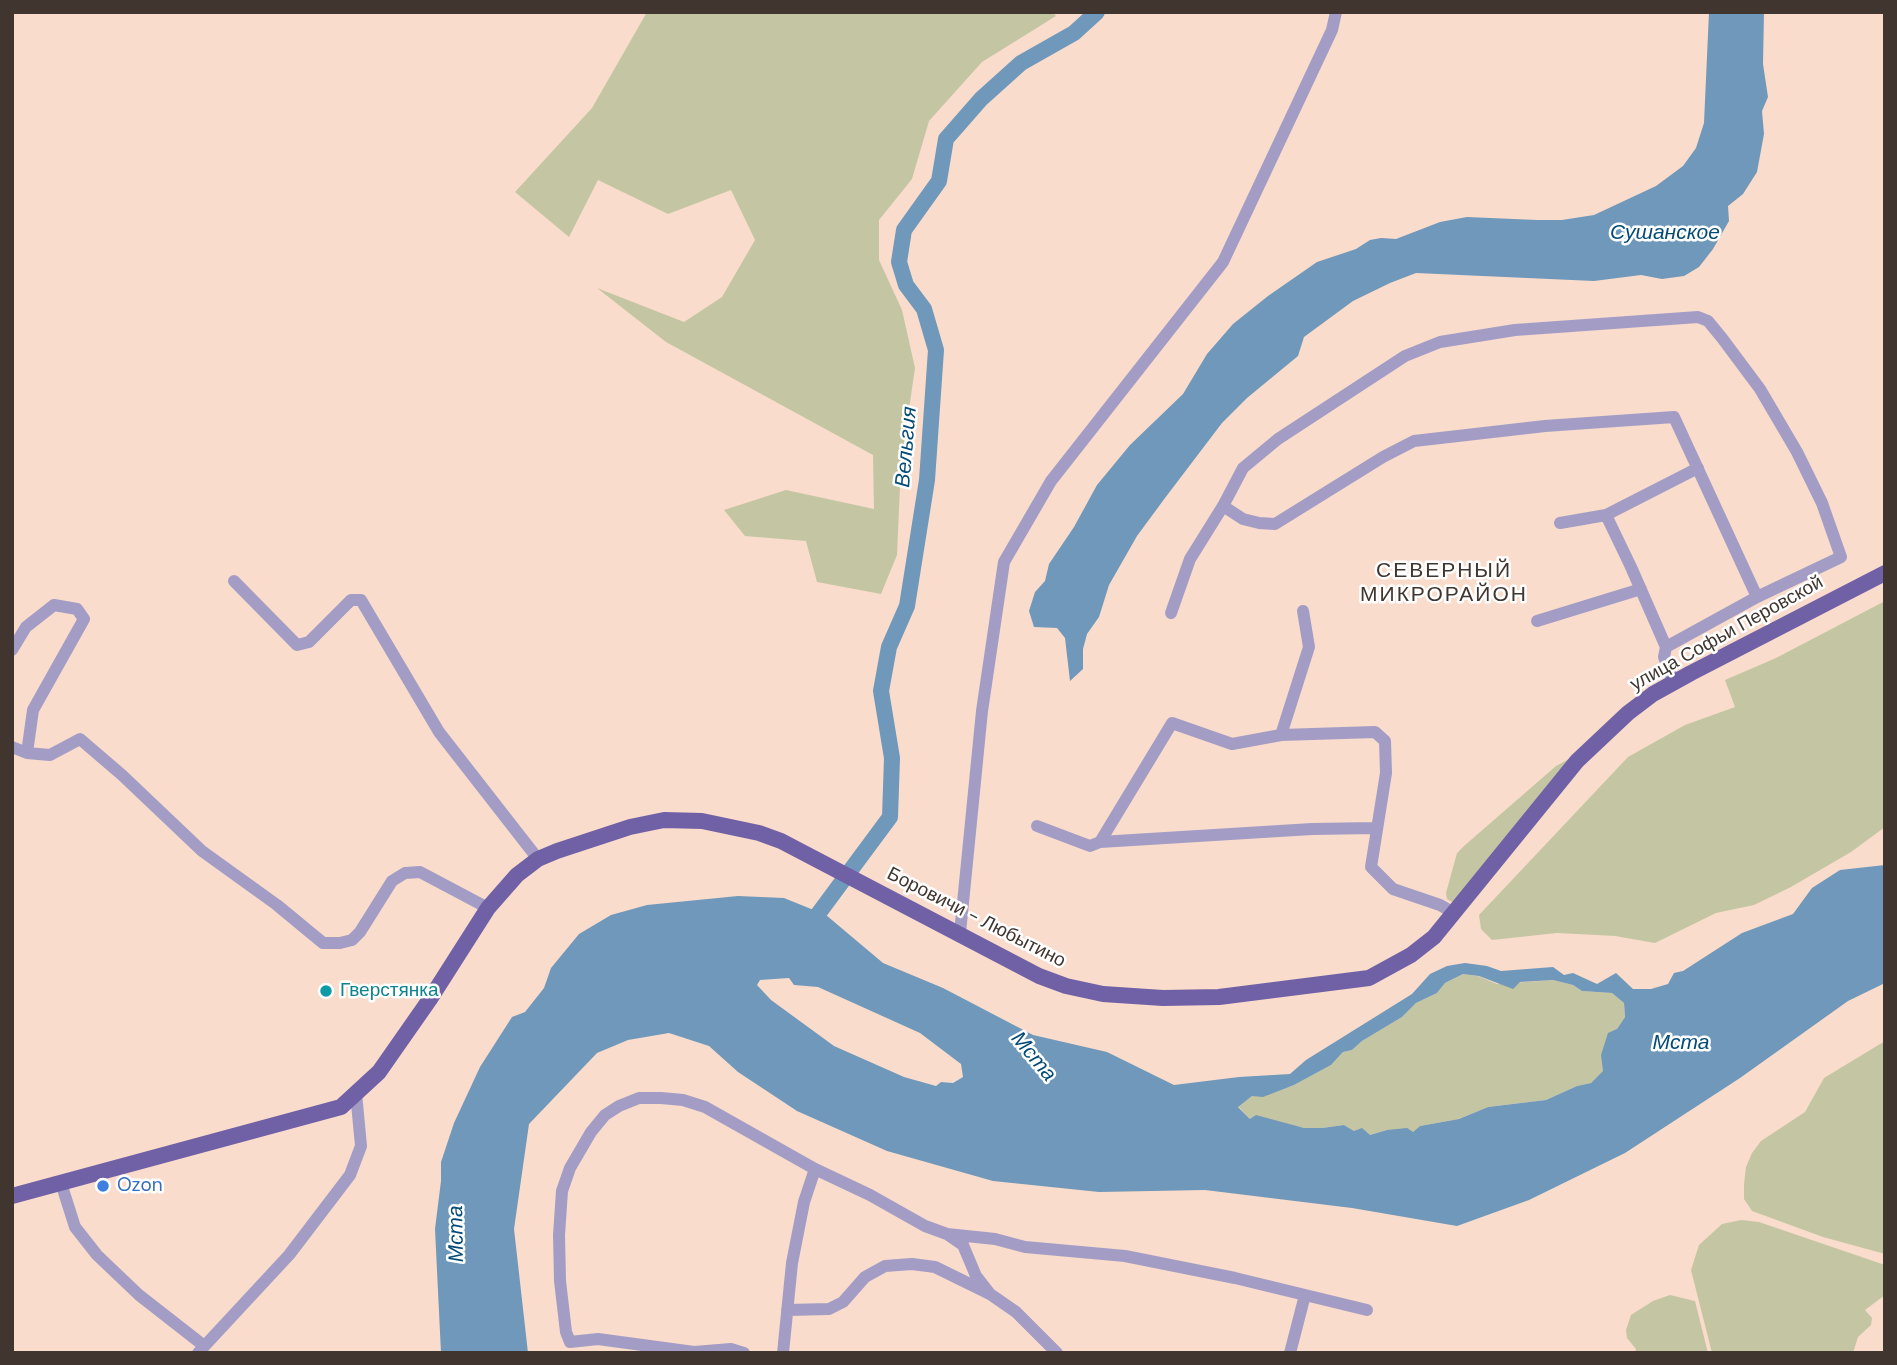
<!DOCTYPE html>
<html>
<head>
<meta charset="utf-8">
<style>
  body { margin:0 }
  #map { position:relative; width:1897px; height:1365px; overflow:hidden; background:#f9dccc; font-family:"DM Sans",sans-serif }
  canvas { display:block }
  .frame { position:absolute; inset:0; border:14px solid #41362f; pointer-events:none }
</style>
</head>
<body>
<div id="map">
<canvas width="1897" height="1365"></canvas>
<div class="frame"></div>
</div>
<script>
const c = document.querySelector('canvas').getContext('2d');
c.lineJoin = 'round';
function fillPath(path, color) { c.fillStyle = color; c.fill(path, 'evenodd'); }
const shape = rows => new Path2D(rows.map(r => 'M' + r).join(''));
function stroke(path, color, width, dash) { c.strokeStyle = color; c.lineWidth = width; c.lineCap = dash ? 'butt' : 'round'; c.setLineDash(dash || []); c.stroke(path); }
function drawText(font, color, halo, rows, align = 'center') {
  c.font = font + ' "DM Sans",sans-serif'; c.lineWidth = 5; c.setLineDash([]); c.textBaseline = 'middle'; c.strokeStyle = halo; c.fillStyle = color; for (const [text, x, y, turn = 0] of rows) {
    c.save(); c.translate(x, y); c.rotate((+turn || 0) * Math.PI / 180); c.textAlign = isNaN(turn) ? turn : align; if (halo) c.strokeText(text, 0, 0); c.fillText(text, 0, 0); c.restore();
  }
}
const green = shape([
  [647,12,1052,12,1056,16,982,62,929,121,912,179,879,220,879,260,902,310,915,368,901,464,897,555,881,594,817,582,806,541,745,536,724,510,786,490,874,509,873,455,666,342,597,288,684,322,722,297,755,240,731,190,668,214,598,180,569,237,515,192,592,108],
  [1885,601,1885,827,1851,852,1791,887,1754,905,1716,913,1655,943,1615,936,1557,933,1492,940,1481,929,1479,915,1628,757,1685,725,1735,707,1725,680,1776,658],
  [1569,759,1456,900,1452,902,1447,899,1446,893,1457,853,1464,846,1556,766],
  [1463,974,1478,976,1497,984,1553,980,1573,985,1582,991,1612,993,1624,1003,1625,1017,1617,1029,1604,1071,1591,1083,1577,1086,1546,1100,1488,1107,1459,1119,1420,1126,1413,1132,1387,1130,1370,1135,1354,1131,1344,1125,1322,1128,1304,1128,1250,1119,1238,1106,1252,1096,1263,1096,1294,1085,1331,1065,1343,1052,1352,1050,1362,1041,1402,1017,1416,1003,1437,993,1445,983],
  [1885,1041,1885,1254,1823,1237,1752,1211,1744,1199,1744,1184,1746,1167,1752,1153,1761,1141,1805,1112,1824,1078],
  [1741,1220,1759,1222,1885,1265,1885,1295,1865,1310,1872,1318,1871,1325,1858,1337,1853,1353,1712,1353,1691,1270,1699,1245,1722,1224],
  [1670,1295,1695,1301,1708,1353,1635,1353,1636,1349,1627,1338,1626,1330,1631,1315,1653,1301]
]);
const water = shape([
  [1709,12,1764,12,1763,64,1768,97,1762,111,1764,134,1757,172,1743,194,1728,206,1729,221,1713,249,1699,267,1684,276,1662,279,1641,275,1594,281,1416,273,1390,283,1353,301,1304,337,1298,356,1247,398,1222,423,1165,498,1137,536,1109,585,1099,617,1087,634,1083,649,1083,669,1070,681,1065,638,1057,628,1034,627,1029,611,1035,592,1045,581,1049,564,1074,527,1097,485,1130,445,1183,394,1207,354,1233,324,1268,296,1317,262,1356,249,1370,240,1381,238,1396,239,1440,222,1467,217,1537,220,1562,220,1594,215,1656,186,1683,166,1696,148,1704,123],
  [1885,865,1885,983,1848,1001,1740,1078,1625,1153,1529,1200,1457,1226,1352,1208,1205,1190,1099,1192,993,1181,887,1151,797,1111,738,1072,709,1046,669,1033,628,1040,597,1053,529,1124,514,1229,528,1353,441,1353,435,1229,441,1181,441,1162,454,1123,480,1067,512,1017,525,1012,544,988,551,968,579,934,611,915,647,905,738,896,784,898,826,915,883,963,943,988,1033,1035,1107,1052,1174,1085,1239,1077,1290,1074,1306,1060,1412,994,1430,974,1447,966,1465,963,1487,966,1501,971,1553,967,1564,975,1573,973,1597,984,1616,973,1633,989,1651,989,1668,984,1674,973,1683,971,1742,933,1793,914,1812,888,1840,870],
  [1463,974,1479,976,1513,989,1520,982,1553,980,1573,985,1582,991,1612,993,1624,1003,1625,1017,1617,1029,1608,1033,1601,1055,1603,1071,1591,1083,1577,1086,1546,1100,1488,1107,1459,1119,1420,1126,1413,1132,1407,1128,1387,1130,1370,1135,1362,1128,1354,1131,1344,1125,1322,1128,1304,1128,1256,1115,1250,1119,1238,1107,1252,1096,1263,1097,1294,1085,1331,1065,1343,1052,1352,1050,1362,1041,1402,1017,1416,1003,1437,993,1445,983],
  [789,978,794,985,818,987,920,1033,961,1064,963,1077,953,1083,941,1082,936,1086,904,1077,834,1046,771,1000,757,985,760,980]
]);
const river = shape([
  [807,929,890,817,892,758,881,691,889,647,907,606,927,480,936,350,924,309,906,285,899,262,904,230,939,181,946,139,981,99,1021,63,1074,33,1097,12]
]);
const minor = shape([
  [1223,506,1243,519,1259,523,1275,524,1383,457,1414,441,1545,426,1674,417,1757,597],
  [1606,515,1631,567,1666,647],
  [1560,523,1606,515,1698,468],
  [234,581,297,645,309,642,351,600,361,600,439,732,538,859],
  [1171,613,1190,559,1223,506,1243,468,1278,439,1405,356,1440,342,1515,330,1698,317,1708,321,1722,338,1760,389,1797,452,1822,503,1841,557,1757,597,1666,647,1664,657,1674,683],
  [1537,621,1641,589],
  [12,650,26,627,54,605,77,609,84,619,33,710,27,753],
  [1281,735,1375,732,1385,741,1386,773,1371,867,1393,889,1440,905,1454,913],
  [12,747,27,753,50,755,80,739,122,775,202,851,277,905,323,943,340,943,352,940,360,932,392,881,405,873,420,872,488,908],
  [1037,826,1090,846,1100,842,1312,829,1376,828],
  [1100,842,1172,723,1232,744,1281,735,1309,647,1303,611],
  [960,933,982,711,1004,562,1051,481,1223,262,1332,30,1336,12],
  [61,1183,75,1227,97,1255,139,1295,203,1345],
  [947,1234,995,1239,1025,1247,1125,1256,1235,1278,1367,1310],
  [787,1310,829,1309,843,1302,865,1277,885,1266,912,1264,935,1267,990,1294,1016,1312,1057,1353],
  [198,1353,289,1255,350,1175,361,1146,356,1093],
  [744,1353,731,1349,694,1352,598,1339,570,1342,566,1332,560,1281,559,1235,562,1191,570,1168,591,1132,605,1115,619,1106,639,1098,661,1098,683,1100,705,1107,815,1169,870,1195,925,1226,947,1234,963,1245,976,1276,990,1294],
  [783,1353,792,1263,804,1202,815,1169],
  [1290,1353,1305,1295]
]);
const major = shape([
  [12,1196,341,1107,379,1072,430,999,488,908,517,875,538,859,557,851,630,827,664,820,702,821,759,833,781,841,1039,976,1066,986,1103,994,1163,998,1219,997,1369,978,1411,955,1434,937,1577,761,1628,713,1653,694,1691,673,1885,573]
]);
const markers = [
  [326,991,7,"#0f9aa8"],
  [103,1186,7,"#3f7fe0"]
];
const streetNames = [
  ["улица Софьи Перовской",1727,634,-29],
  ["Боровичи - Любытино",976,918,27]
];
const cultureNames = [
  ["Гверстянка",340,991]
];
const shopNames = [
  ["Ozon",117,1186]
];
const waterNames = [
  ["Сушанское",1665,233],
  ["Вельгия",907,447,-85],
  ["Мста",1681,1043],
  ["Мста",1033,1057,50],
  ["Мста",457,1234,-91]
];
const neighbourhoodNames = [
  ["СЕВЕРНЫЙ",1444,571],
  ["МИКРОРАЙОН",1444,595]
];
fillPath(green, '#c4c6a3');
fillPath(water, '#7098ba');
stroke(river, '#7098ba', 16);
stroke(minor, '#a39dc5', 12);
stroke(major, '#7061a7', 16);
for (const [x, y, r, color] of markers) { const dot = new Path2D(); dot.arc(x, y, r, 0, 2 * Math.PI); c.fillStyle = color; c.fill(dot); stroke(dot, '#fff', 2.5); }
drawText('19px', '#41362f', '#fff', streetNames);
drawText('19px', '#0d838f', '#fff', cultureNames, 'left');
drawText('19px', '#366cbe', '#fff', shopNames, 'left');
drawText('italic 21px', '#044b77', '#fff', waterNames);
c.letterSpacing = '2px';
drawText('21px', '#41362f', '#fff', neighbourhoodNames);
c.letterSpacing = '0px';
</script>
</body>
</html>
